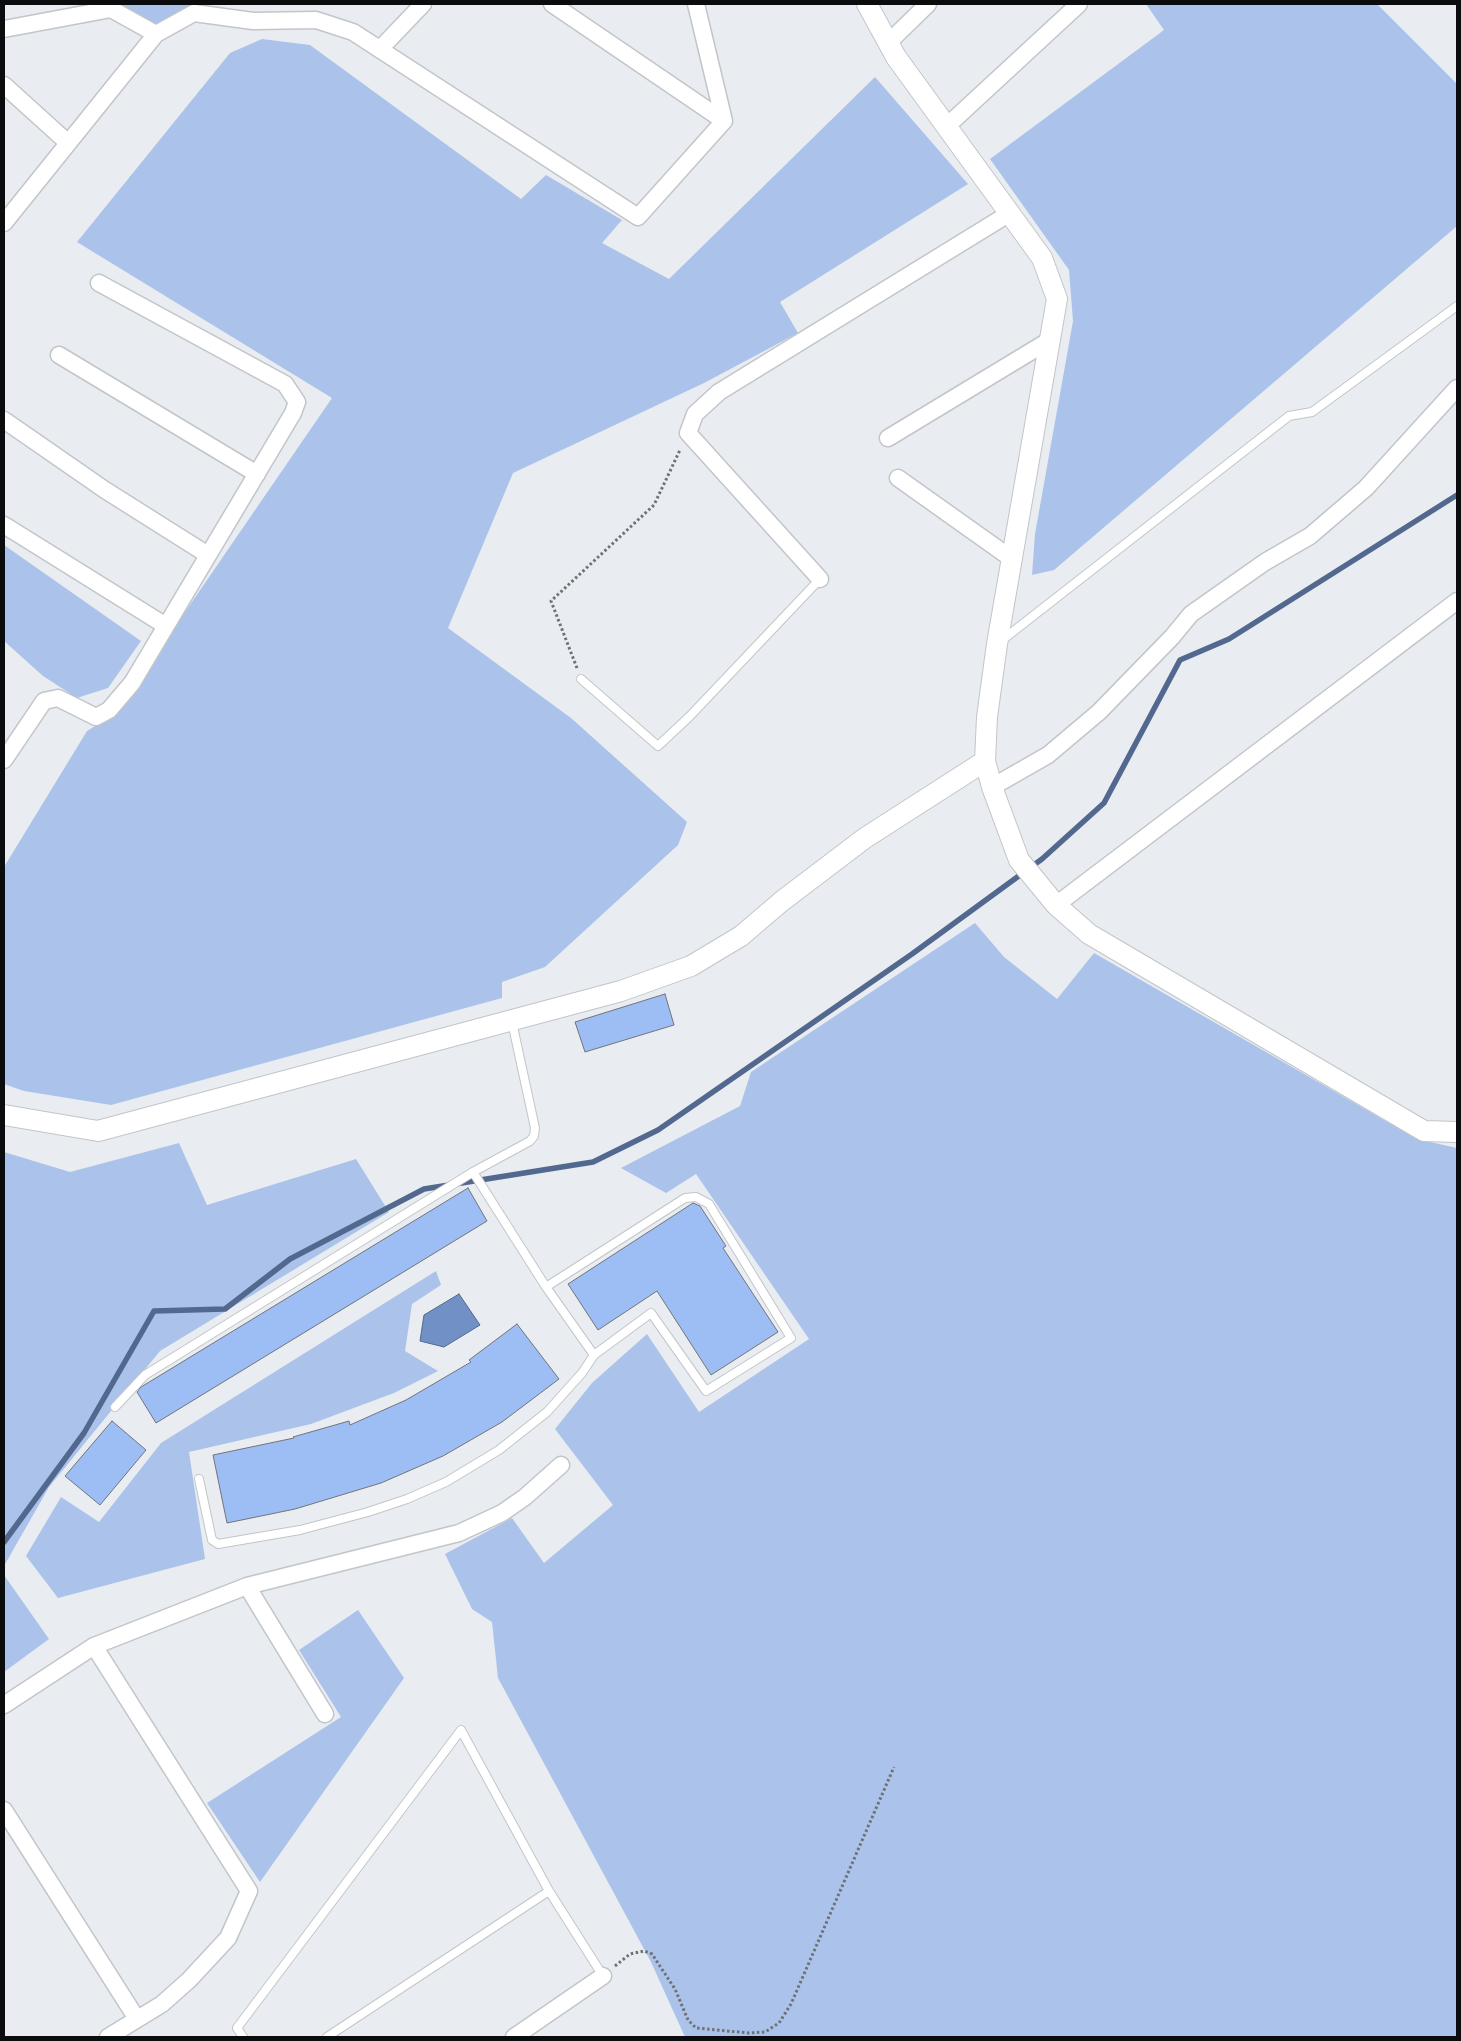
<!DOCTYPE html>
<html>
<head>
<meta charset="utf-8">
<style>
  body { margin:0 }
  #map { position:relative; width:1461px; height:2041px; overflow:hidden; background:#e9ecf0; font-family:Raleway,sans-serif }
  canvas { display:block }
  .frame { position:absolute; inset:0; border:5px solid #0b0c0e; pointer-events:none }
</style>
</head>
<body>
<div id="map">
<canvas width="1461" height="2041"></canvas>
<div class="frame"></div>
</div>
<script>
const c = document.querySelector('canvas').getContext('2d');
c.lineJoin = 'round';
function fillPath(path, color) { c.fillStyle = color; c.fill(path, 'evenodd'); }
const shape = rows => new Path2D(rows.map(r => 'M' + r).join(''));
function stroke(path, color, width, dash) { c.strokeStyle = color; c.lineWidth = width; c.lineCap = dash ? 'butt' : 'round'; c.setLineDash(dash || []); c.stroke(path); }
const green = shape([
  [114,4,201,4,145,34],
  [1146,4,1377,4,1457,84,1457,226,1054,570,1032,575,1035,534,1073,321,1069,270,990,159,1164,30],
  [262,39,310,45,521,199,546,175,622,220,602,243,669,279,875,77,968,184,780,302,798,333,704,383,513,473,448,628,571,718,687,822,678,845,545,967,502,982,502,998,111,1105,24,1091,4,1084,4,867,87,731,115,714,332,398,77,242,230,53],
  [4,545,141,641,108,688,77,698,43,676,4,641],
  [975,923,1004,957,1057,999,1094,953,1417,1139,1457,1148,1457,2037,685,2037,651,1962,498,1678,492,1622,472,1609,445,1554,512,1518,544,1563,613,1505,555,1429,592,1383,647,1334,699,1412,809,1339,696,1174,666,1193,621,1168,740,1106,751,1072],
  [179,1143,207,1205,356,1159,389,1212,160,1351,49,1487,4,1566,4,1152,70,1172],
  [436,1271,441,1285,412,1304,405,1351,438,1371,394,1393,311,1424,189,1452,205,1559,58,1598,26,1556,61,1497,99,1522,161,1443],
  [4,1575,49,1639,4,1672],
  [358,1610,404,1678,260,1882,207,1803,341,1717,299,1650]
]);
const water = shape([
  [459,1294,480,1325,444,1347,420,1341,424,1315,459,1294]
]);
const stream = shape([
  [4,1542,84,1433,154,1311,225,1309,290,1259,424,1189,593,1162,658,1130,912,954,1042,859,1104,803,1180,660,1229,639,1457,495]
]);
const building = shape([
  [665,994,674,1025,585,1052,575,1022,665,994],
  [468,1188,487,1221,156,1423,137,1392,141,1387,468,1188],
  [693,1203,700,1206,726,1246,723,1248,778,1332,711,1375,657,1291,598,1330,568,1284,693,1203],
  [517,1324,559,1379,502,1422,443,1456,381,1483,295,1509,227,1523,213,1455,294,1438,293,1437,349,1421,350,1425,406,1400,471,1362,469,1360,517,1324],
  [112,1421,146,1450,100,1505,65,1476,112,1421]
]);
const path = shape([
  [577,668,551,601,654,505,680,450],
  [615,1966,630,1954,644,1951,652,1954,675,1989,688,2020,696,2028,749,2033,765,2032,779,2023,791,2004,894,1767]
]);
const service = shape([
  [1001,641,1289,416,1312,412,1457,306],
  [581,679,658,746,690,716,820,579],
  [512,1022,535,1128,534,1136,530,1141,473,1172,546,1287,594,1355,651,1313,706,1391,791,1338,709,1204,696,1197,685,1198,546,1287],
  [115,1407,145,1375,473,1172],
  [199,1479,212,1540,218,1544,300,1530,368,1512,407,1499,446,1482,499,1450,547,1412,582,1373,594,1355],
  [243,2037,237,2028,461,1730,549,1891,603,1976],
  [327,2037,549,1891]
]);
const minor = shape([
  [552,4,724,121],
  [4,29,111,9,156,34],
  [888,43,928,4],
  [380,49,423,4],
  [4,85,67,142],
  [947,126,1079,4],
  [4,223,156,34,194,13,253,21,316,20,353,32,638,217,724,121,696,4],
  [59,355,257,474],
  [4,420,105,490,208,555],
  [888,438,1050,340],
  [898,478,1012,559],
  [4,525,166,626],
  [820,579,688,433,695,414,719,392,1010,213],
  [4,760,44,701,58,698,96,717,109,710,132,683,293,413,297,402,285,384,99,283],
  [992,787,1048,755,1099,712,1172,637,1191,614,1265,562,1310,536,1366,488,1457,388],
  [1056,905,1457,601],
  [247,1586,325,1714],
  [94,1646,249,1891,228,1938,189,1980,162,2004,108,2037],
  [4,1705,94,1646,247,1586,459,1533,502,1513,525,1497,561,1465],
  [4,1810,137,2019],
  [514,2037,603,1976]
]);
const tertiary = shape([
  [867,4,896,57,1042,258,1057,299,997,644,987,717,985,761,992,787,1019,860,1056,905,1089,934,1424,1131,1457,1132],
  [4,1115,98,1131,621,991,691,966,741,936,782,901,865,838,985,761]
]);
fillPath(green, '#abc3ea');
fillPath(water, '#7190c5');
stroke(water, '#52688e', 1);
stroke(stream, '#52688e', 5.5);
fillPath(building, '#9dbdf5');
stroke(building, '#727478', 1);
stroke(service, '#c2c5c9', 10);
stroke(minor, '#c2c5c9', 19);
stroke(tertiary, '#c2c5c9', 22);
stroke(path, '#707174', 3, [2.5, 2.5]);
stroke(service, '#fff', 8);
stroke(minor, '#fff', 16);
stroke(tertiary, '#fff', 20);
</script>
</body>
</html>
